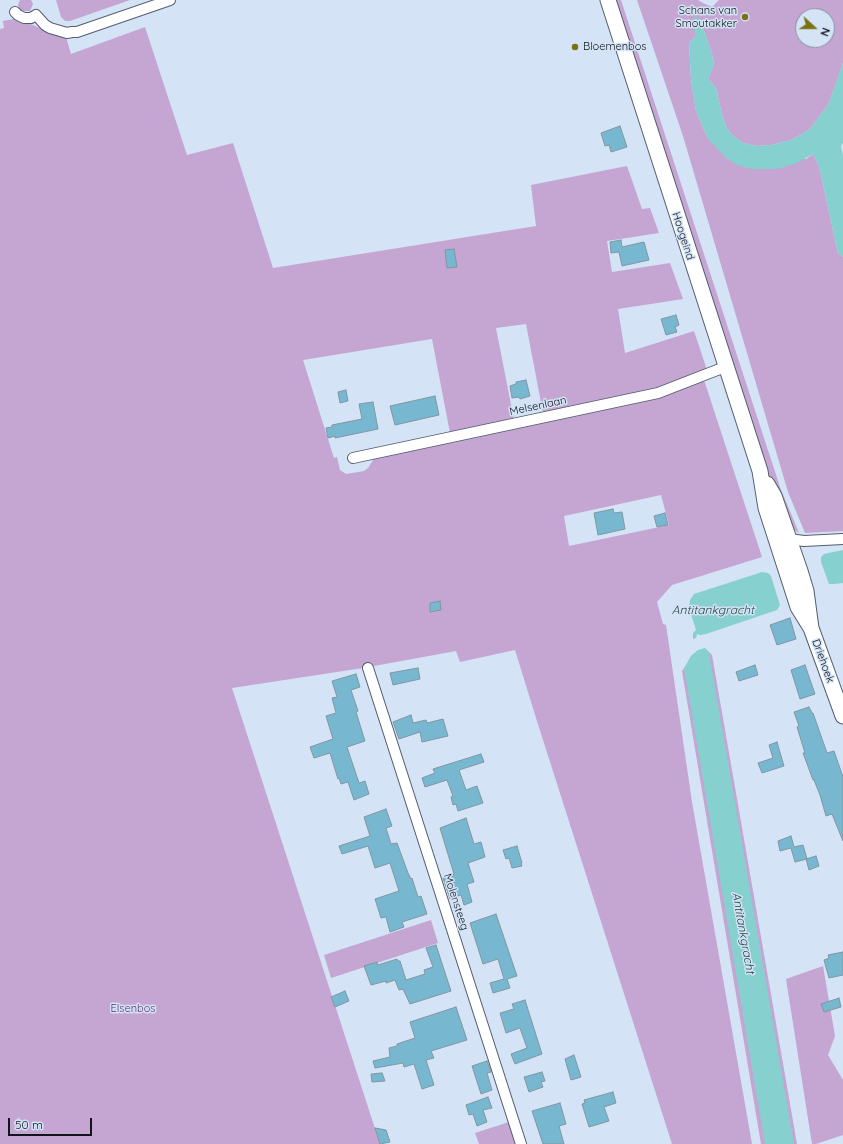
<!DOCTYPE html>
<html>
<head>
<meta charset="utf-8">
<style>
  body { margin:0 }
  #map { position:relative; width:843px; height:1144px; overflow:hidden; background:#d4e3f6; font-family:Quicksand,sans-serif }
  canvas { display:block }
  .north { position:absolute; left:795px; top:8px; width:40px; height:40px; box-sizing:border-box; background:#d4e3f6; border:1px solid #86919f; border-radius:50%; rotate:111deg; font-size:11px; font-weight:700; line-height:16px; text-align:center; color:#10151c }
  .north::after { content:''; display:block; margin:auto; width:14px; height:18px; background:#7c7112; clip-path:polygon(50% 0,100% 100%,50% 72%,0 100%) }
  .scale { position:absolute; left:8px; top:1118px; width:84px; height:18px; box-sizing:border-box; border:2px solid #10151c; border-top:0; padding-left:5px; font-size:12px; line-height:14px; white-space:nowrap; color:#10151c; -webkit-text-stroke:3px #d4e3f6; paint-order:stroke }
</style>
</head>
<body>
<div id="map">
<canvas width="843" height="1144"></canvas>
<div class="north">N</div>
<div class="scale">50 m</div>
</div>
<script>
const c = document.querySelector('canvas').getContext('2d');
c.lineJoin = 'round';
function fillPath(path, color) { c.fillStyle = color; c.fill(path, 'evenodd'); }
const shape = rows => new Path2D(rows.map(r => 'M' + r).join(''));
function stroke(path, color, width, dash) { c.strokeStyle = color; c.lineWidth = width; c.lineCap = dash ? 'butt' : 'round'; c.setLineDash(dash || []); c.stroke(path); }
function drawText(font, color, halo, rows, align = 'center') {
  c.font = font + ' Quicksand,sans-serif'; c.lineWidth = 3; c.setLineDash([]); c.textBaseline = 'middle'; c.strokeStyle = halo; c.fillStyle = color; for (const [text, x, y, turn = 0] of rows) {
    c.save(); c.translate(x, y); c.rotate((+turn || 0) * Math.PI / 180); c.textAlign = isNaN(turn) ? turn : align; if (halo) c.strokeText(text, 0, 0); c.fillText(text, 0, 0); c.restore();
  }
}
const green = shape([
  [20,0,31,0,33,4,30,11,22,11,19,9,18,5],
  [56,0,130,0,70,21,65,21,61,17],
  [614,0,621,0,780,487,799,533,793,529,770,479],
  [637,0,698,0,703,3,712,7,719,0,843,0,843,63,838,78,828,105,809,130,791,140,771,145,757,146,743,143,731,134,726,126,722,115,716,88,708,79,714,64,712,54,700,19,695,37,689,43,691,80,696,111,708,139,806,159,813,154,819,166,838,253,843,257,843,531,805,533,788,492,683,136],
  [803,16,827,16,827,40,803,40],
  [14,19,26,22,58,36,66,37,71,54,145,27,187,155,233,143,273,268,536,226,531,185,627,166,642,209,650,208,659,233,607,241,612,272,670,263,683,299,618,309,625,353,694,331,707,370,664,388,543,413,526,324,496,328,514,420,450,433,432,339,303,360,334,458,337,457,340,470,346,474,364,471,368,468,375,457,704,380,762,557,672,585,657,602,663,624,666,625,692,802,752,1144,672,1144,536,718,515,650,460,662,456,651,363,668,232,688,380,1144,0,1144,0,29,4,28,3,21],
  [661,495,669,525,569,546,564,516],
  [709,652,712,655,797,1144,791,1144,707,656],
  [684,668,687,671,768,1144,761,1144,682,671],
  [431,920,438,943,331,978,324,955],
  [823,966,835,1036,828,1055,843,1080,843,1135,816,1144,812,1144,786,979],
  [509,1122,515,1144,479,1144,475,1133]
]);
const water = shape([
  [696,17,700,19,712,54,714,64,708,79,716,88,722,115,726,126,731,134,743,143,757,146,771,145,791,140,809,130,828,105,843,63,843,143,841,146,843,155,843,257,838,253,819,166,813,154,795,164,777,169,751,169,737,165,726,158,708,139,696,111,691,80,689,43,695,37,694,19],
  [843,550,843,583,834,584,829,584,821,562,821,557,824,554],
  [762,572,768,573,771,576,780,605,777,610,706,634,700,635,697,634,696,638,693,639,693,633,696,630,689,608,690,600,694,594],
  [705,648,709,652,794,1144,765,1144,684,668,691,656,698,650]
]);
const building = shape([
  [620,126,627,147,611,152,609,145,605,146,601,133,620,126],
  [621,240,622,247,644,242,649,260,622,266,619,252,611,253,610,242,621,240],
  [454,249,457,267,447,268,445,250,454,249],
  [676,315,679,325,675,327,677,332,666,335,661,319,676,315],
  [526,380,530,396,520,399,519,397,512,398,510,386,516,384,516,382,526,380],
  [346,390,348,401,340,403,338,392,346,390],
  [435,396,439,415,395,425,390,406,435,396],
  [373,402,378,429,335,438,335,436,328,438,326,428,332,427,332,425,362,419,359,404,373,402],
  [613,509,614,513,622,512,625,529,598,535,594,513,613,509],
  [665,513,668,525,657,527,654,516,665,513],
  [440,601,441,610,430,612,430,603,440,601],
  [790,618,796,639,777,645,770,625,790,618],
  [755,665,758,675,739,681,736,672,755,665],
  [805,665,815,694,800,699,791,670,805,665],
  [418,668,420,679,393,685,390,673,418,668],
  [356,674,360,687,351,690,358,711,356,712,365,741,347,747,359,783,365,781,369,794,354,800,348,782,341,784,339,778,338,779,330,753,314,758,310,747,333,739,326,716,336,713,332,698,337,697,332,681,356,674],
  [809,707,812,713,813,713,827,753,834,751,843,777,843,841,832,814,826,816,820,795,814,780,813,780,803,753,805,753,797,727,799,726,794,712,809,707],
  [411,715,413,723,426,720,427,723,443,719,448,736,422,742,420,732,399,739,393,722,411,715],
  [777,742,784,766,762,773,758,763,773,758,769,745,777,742],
  [481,754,484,762,459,770,466,790,477,786,483,803,458,811,456,804,453,805,451,797,453,796,447,780,425,787,422,778,435,773,433,769,481,754],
  [386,809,392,826,386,828,391,844,397,843,408,873,411,879,412,878,418,897,421,896,427,914,402,922,404,927,390,932,386,917,381,918,375,899,399,891,390,863,375,868,368,846,342,854,339,846,370,836,364,817,386,809],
  [466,818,474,844,481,842,485,857,468,863,474,882,467,884,472,902,464,905,461,895,450,899,443,878,454,874,440,828,466,818],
  [791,836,794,847,803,845,807,859,795,862,791,848,780,851,778,841,791,836],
  [517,846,522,863,521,863,522,866,512,868,509,858,506,859,503,850,517,846],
  [816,856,819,866,809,870,806,859,816,856],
  [496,914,517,976,507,979,510,988,493,993,490,983,504,979,498,959,483,964,470,923,496,914],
  [436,945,451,991,410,1004,403,989,399,990,395,980,386,983,386,981,371,985,364,966,377,962,378,965,397,959,398,961,400,961,406,980,425,974,424,970,433,967,426,948,436,945],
  [843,952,843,975,829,978,824,960,829,958,828,955,843,952],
  [345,991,349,1001,335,1007,331,997,345,991],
  [839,998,841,1007,824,1012,821,1004,839,998],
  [525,1000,542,1054,515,1064,511,1054,527,1048,520,1028,506,1033,500,1013,514,1009,512,1004,525,1000],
  [456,1007,467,1040,431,1051,434,1058,426,1060,434,1085,422,1089,414,1064,404,1067,403,1063,375,1068,373,1061,390,1057,389,1048,397,1046,397,1044,415,1038,410,1022,456,1007],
  [574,1055,581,1077,571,1080,565,1059,574,1055],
  [487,1061,491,1072,487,1073,492,1090,481,1094,472,1066,487,1061],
  [542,1072,545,1081,541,1082,543,1087,529,1092,524,1077,542,1072],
  [382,1073,385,1081,372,1082,371,1074,382,1073],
  [613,1092,616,1103,604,1107,609,1121,589,1127,582,1104,585,1103,584,1100,613,1092],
  [488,1097,492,1108,483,1110,487,1122,477,1126,473,1114,469,1115,466,1105,488,1097],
  [560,1103,566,1124,559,1126,564,1144,543,1144,532,1111,560,1103],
  [375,1128,386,1130,390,1142,380,1144,375,1128]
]);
const minor = shape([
  [15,12,18,15,24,18,31,18,36,15,45,25,50,28,67,33,72,32,77,32,170,0],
  [353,458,658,393,725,367],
  [785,541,789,539,804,541,843,539],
  [368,668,521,1144]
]);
const secondary = shape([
  [608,0,760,471,766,508,798,607,811,628],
  [767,484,774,496,800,571,806,591,811,628,843,716]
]);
const markers = [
  [745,17,4,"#7c7112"],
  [575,47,4,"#7c7112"]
];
const poiNames = [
  ["Schans van",737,11],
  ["Smoutakker",737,24],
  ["Bloemenbos",583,47,"left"]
];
const streetNames = [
  ["Hoogeind",683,236,72],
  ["Melsenlaan",538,406,-12],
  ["Driehoek",823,661,70],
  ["Molensteeg",456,902,72]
];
const parkNames = [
  ["Elsenbos",133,1009]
];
const waterNames = [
  ["Antitankgracht",713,610],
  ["Antitankgracht",743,933,80]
];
fillPath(green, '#c5a5d2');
fillPath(water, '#86d0cf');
fillPath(building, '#77b7d0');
stroke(building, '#8097a1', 1);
stroke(minor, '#525e6e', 12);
stroke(secondary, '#525e6e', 17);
stroke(minor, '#fff', 10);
stroke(secondary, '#fff', 15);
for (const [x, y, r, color] of markers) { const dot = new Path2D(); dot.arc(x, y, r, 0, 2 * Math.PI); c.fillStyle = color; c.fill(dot); stroke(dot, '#d4e3f6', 1.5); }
drawText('11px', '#10151c', '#d4e3f6', poiNames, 'right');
drawText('11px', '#10151c', '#d4e3f6', streetNames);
drawText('11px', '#5c326b', '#d4e3f6', parkNames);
drawText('italic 12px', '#1a3f3e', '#d4e3f6', waterNames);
</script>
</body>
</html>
